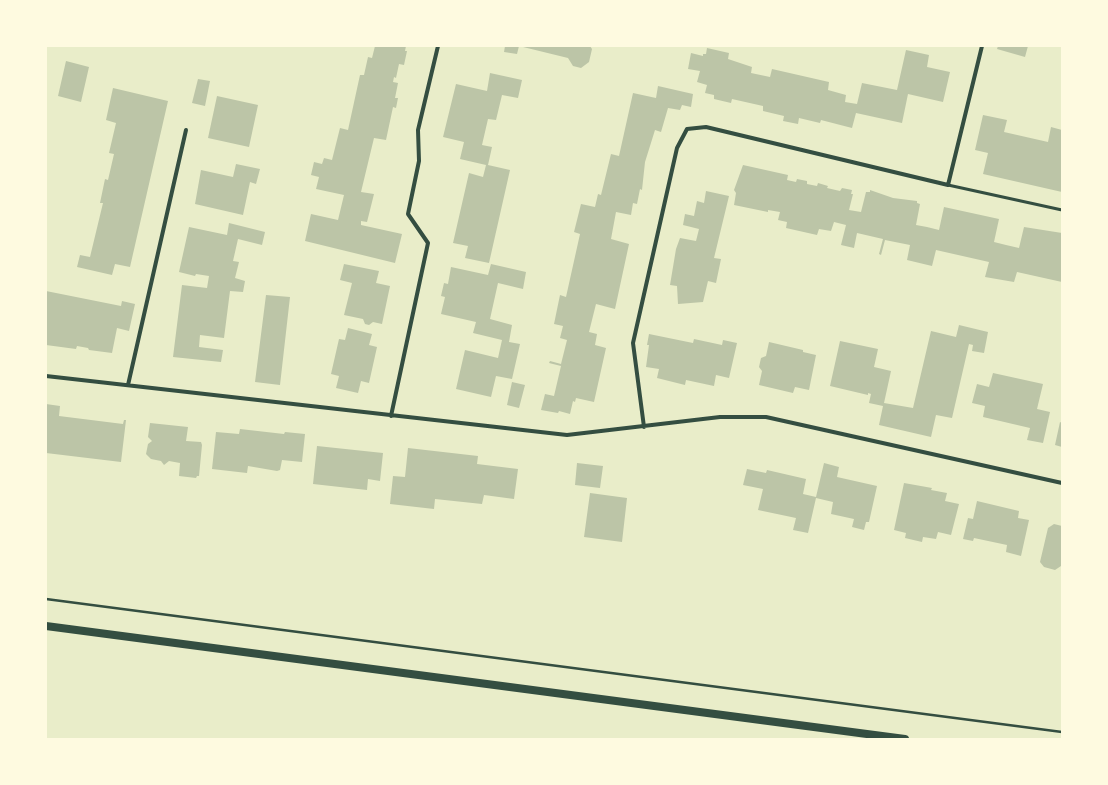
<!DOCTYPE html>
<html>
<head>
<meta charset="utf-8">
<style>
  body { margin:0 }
  #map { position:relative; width:1108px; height:785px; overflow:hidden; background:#e9edc9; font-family:"Public Sans",sans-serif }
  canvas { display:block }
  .frame { position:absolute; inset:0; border:47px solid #fefae0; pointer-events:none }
</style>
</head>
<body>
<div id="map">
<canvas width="1108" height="785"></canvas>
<div class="frame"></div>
</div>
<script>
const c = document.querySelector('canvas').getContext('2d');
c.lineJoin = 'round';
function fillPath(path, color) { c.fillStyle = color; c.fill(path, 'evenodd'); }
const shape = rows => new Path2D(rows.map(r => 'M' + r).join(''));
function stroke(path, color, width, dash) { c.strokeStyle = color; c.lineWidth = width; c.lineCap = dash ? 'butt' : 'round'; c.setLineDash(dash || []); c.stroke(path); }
const building = shape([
  [375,46,406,46,405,51,407,51,404,65,399,64,396,78,394,77,393,82,398,83,395,98,398,98,396,108,393,107,386,140,374,138,361,192,374,194,367,222,361,221,361,225,402,234,395,263,305,241,311,214,338,220,344,195,316,189,319,177,311,175,314,162,322,164,324,158,332,160,340,128,348,130,360,75,364,75,368,57,372,58],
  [505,46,519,46,517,54,504,52],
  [519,46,590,46,592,49,589,62,581,68,573,66,568,58],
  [998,46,1028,46,1025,57,997,49],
  [707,48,729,53,728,59,752,67,751,73,770,77,772,69,829,82,828,90,846,95,845,102,857,104,862,83,897,90,906,50,929,55,927,67,950,72,943,102,908,94,902,123,856,113,852,128,821,120,820,123,799,118,798,124,783,121,784,116,763,111,763,106,732,99,731,103,714,99,714,95,705,93,707,85,697,82,700,71,688,69,691,53,703,56,703,54,706,54],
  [66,61,89,67,81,102,58,96],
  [490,73,522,80,518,98,502,95,496,120,488,119,482,145,492,147,488,165,510,170,489,263,465,258,468,246,453,243,469,173,483,177,486,165,460,159,464,142,443,137,456,84,487,91],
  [198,79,210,81,205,106,192,103],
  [658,86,693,94,691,107,682,105,680,110,668,108,661,132,655,130,645,162,642,190,640,189,637,204,633,203,631,215,616,212,611,239,629,244,615,309,596,304,589,332,597,334,595,345,606,348,594,402,576,398,575,402,573,401,570,414,559,411,558,413,541,410,545,394,554,396,561,366,549,363,550,361,561,364,567,340,560,338,563,326,554,324,560,295,566,297,580,234,574,232,581,204,595,207,598,194,601,195,611,154,619,156,633,93,656,98],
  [113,88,168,101,130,267,115,264,112,275,77,267,80,255,90,257,103,203,100,203,105,179,108,180,114,154,109,153,116,123,106,120],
  [217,96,258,105,249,147,208,138],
  [983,115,1007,120,1004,132,1048,142,1051,127,1062,130,1062,192,983,174,988,153,975,150],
  [236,164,260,169,256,184,250,182,243,215,195,204,201,170,233,177],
  [743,165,788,175,787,180,796,182,797,179,807,181,807,184,817,186,818,183,828,186,827,188,840,191,842,188,852,190,851,194,853,194,849,210,861,212,866,192,870,192,870,190,893,198,917,201,917,203,920,204,916,225,927,227,939,230,944,207,999,219,994,242,1006,245,1019,248,1024,227,1062,233,1062,282,1017,272,1014,282,985,277,989,262,936,250,932,266,907,260,910,245,885,240,881,255,879,254,883,239,857,233,854,248,841,245,846,225,834,222,831,231,819,229,817,235,786,228,787,222,778,220,780,212,768,210,768,212,734,205,736,193,734,190],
  [706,191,729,196,714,258,721,259,716,283,708,281,703,302,678,304,677,286,670,285,676,249,680,238,696,241,699,229,683,225,685,214,694,216,697,201,704,203],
  [229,223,265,232,262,245,238,239,233,261,239,262,235,278,245,281,243,292,230,291,224,338,200,335,199,347,223,350,221,362,173,357,182,285,207,288,209,276,196,274,195,276,179,272,189,227,227,235],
  [344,264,379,271,376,283,390,286,382,324,373,322,369,325,365,324,363,319,344,315,352,283,340,280],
  [491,264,526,272,523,289,498,283,490,319,512,325,509,342,520,344,512,379,496,376,491,397,456,389,465,350,498,358,502,340,473,333,476,322,441,314,445,297,441,296,444,283,448,284,451,267,488,275],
  [46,291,121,306,122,301,135,304,129,331,117,328,112,353,89,350,88,348,77,346,76,349,46,345],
  [266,295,290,297,280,385,255,382],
  [959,325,988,332,984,353,972,351,973,345,969,344,952,418,936,415,931,437,879,425,883,406,869,403,871,394,868,393,868,395,830,386,840,341,878,349,874,367,891,371,884,403,913,408,931,331,956,337],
  [348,328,372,334,369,345,377,347,369,383,361,381,358,393,336,388,339,376,331,374,339,339,345,340],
  [649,334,693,343,694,339,722,345,723,340,737,343,729,378,716,375,714,386,686,380,685,385,657,378,659,369,646,367,649,345,647,345],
  [769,342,803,350,803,352,816,355,809,390,795,387,793,393,759,385,762,371,759,367,761,358,766,356],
  [993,373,1043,384,1037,409,1050,412,1043,443,1027,440,1030,428,983,417,985,406,972,403,977,384,989,387],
  [512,382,525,385,519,408,507,405],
  [46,404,60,406,59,416,123,424,124,420,126,420,121,462,46,453],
  [1060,422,1062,423,1062,447,1055,445],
  [150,423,188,427,186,441,201,442,202,445,199,476,197,476,196,478,179,476,180,463,169,461,164,465,161,461,151,459,146,454,148,444,152,441,148,437],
  [240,429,284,434,285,432,305,434,302,462,282,460,280,470,277,471,248,466,247,473,212,469,216,432,239,434],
  [317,446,383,453,380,481,368,479,367,490,313,484],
  [408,448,478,456,477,464,518,469,514,499,484,495,482,504,435,499,434,509,390,504,393,476,405,477],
  [577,463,603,466,600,488,575,485],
  [824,463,839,467,837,477,877,486,869,522,866,522,864,530,852,527,854,519,831,514,833,502,816,498,808,533,793,530,796,518,758,510,763,489,743,485,747,469,766,473,767,470,806,479,803,494,816,497],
  [904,483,932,488,931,490,947,493,945,501,959,504,951,535,938,532,936,539,923,537,922,542,905,538,906,533,894,530],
  [590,493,627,498,622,542,584,537],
  [977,501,1019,511,1018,518,1029,520,1021,556,1006,552,1007,545,974,538,973,541,963,539,968,518,973,519],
  [1054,524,1062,526,1062,563,1061,566,1055,570,1044,567,1040,562,1048,528]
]);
const path = shape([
  [46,599,1062,732]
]);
const service = shape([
  [948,185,1062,210]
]);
const minor = shape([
  [46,376,567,435,720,417,766,417,1062,483],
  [128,385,186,130],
  [391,416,428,243,408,214,419,161,418,130,438,46],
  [644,427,633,343,677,148,687,129,706,127,948,185,982,46]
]);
const secondary = shape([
  [46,626,905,739]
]);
fillPath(building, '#bcc5a7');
stroke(path, '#344e41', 2.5);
stroke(service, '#344e41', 3);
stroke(minor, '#344e41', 4);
stroke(secondary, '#344e41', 8);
</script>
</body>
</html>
